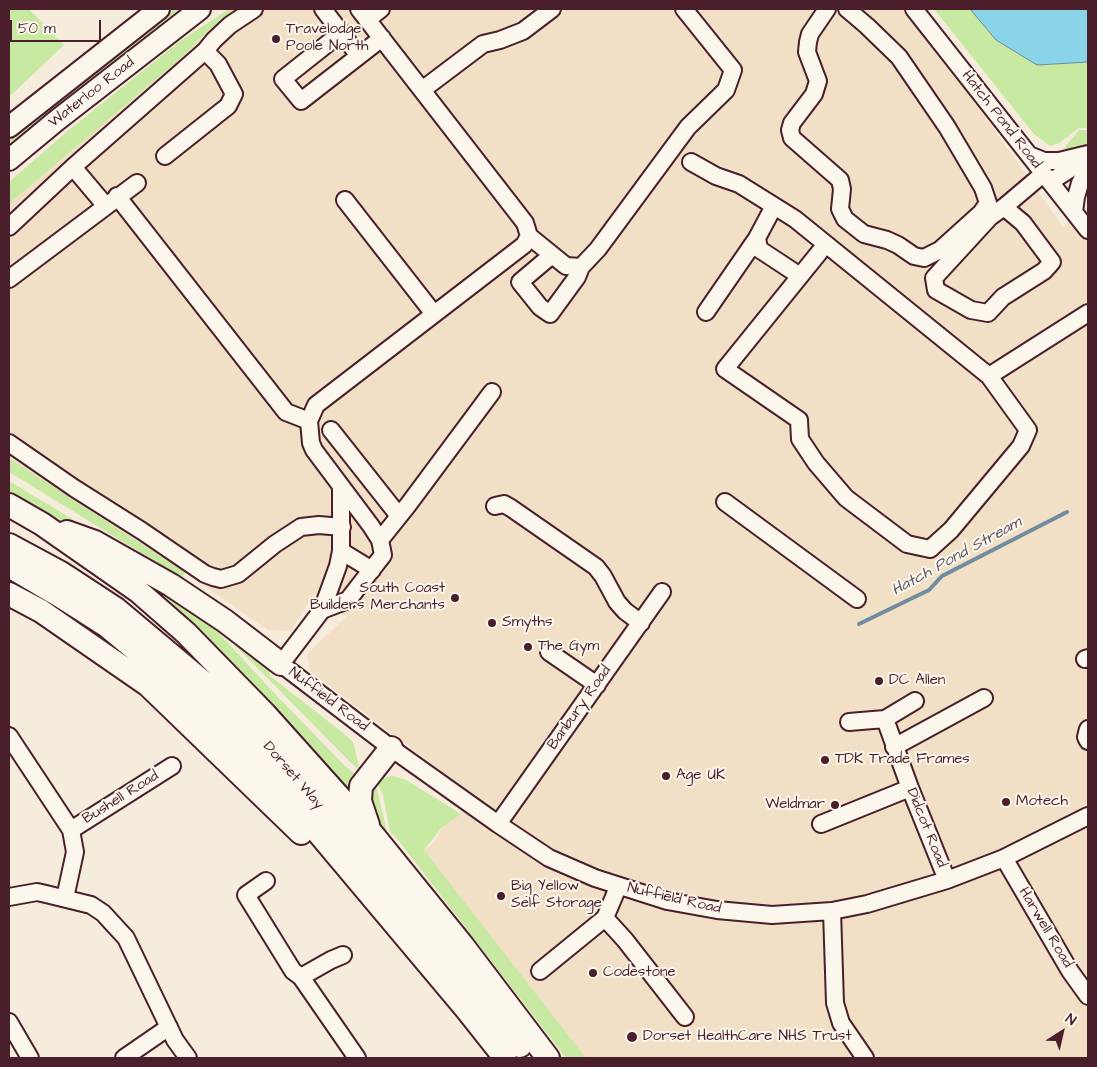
<!DOCTYPE html>
<html>
<head>
<meta charset="utf-8">
<style>
  body { margin:0 }
  #map { position:relative; width:1097px; height:1067px; overflow:hidden; background:#f6ecdb; font-family:"Architects Daughter",sans-serif }
  canvas { display:block }
  .frame { position:absolute; inset:0; border:10px solid #4a1f2b; pointer-events:none }
  .north { position:absolute; left:1037px; top:1007px; width:50px; height:50px; -webkit-text-stroke:4px #fbf7ec; paint-order:stroke; rotate:35deg; font-size:14px; font-weight:700; line-height:20px; text-align:center; color:#4a1f2b }
  .north::after { content:''; display:block; margin:auto; width:18px; height:22px; background:#4a1f2b; clip-path:polygon(50% 0,100% 100%,50% 72%,0 100%) }
  .scale { position:absolute; left:10px; top:20px; width:91px; height:22px; box-sizing:border-box; border:2px solid #4a1f2b; border-top:0; padding-left:6px; font-size:15px; line-height:18px; white-space:nowrap; color:#4a1f2b; -webkit-text-stroke:4px #fbf7ec; paint-order:stroke }
</style>
</head>
<body>
<div id="map">
<canvas width="1097" height="1067"></canvas>
<div class="frame"></div>
<div class="north">N</div>
<div class="scale">50 m</div>
</div>
<script>
const c = document.querySelector('canvas').getContext('2d');
c.lineJoin = 'round';
function fillPath(path, color) { c.fillStyle = color; c.fill(path, 'evenodd'); }
const shape = rows => new Path2D(rows.map(r => 'M' + r).join(''));
function stroke(path, color, width, dash) { c.strokeStyle = color; c.lineWidth = width; c.lineCap = dash ? 'butt' : 'round'; c.setLineDash(dash || []); c.stroke(path); }
function drawText(font, color, halo, rows, align = 'center') {
  c.font = font + ' "Architects Daughter",sans-serif'; c.lineWidth = 4; c.setLineDash([]); c.textBaseline = 'middle'; c.strokeStyle = halo; c.fillStyle = color; for (const [text, x, y, turn = 0] of rows) {
    c.save(); c.translate(x, y); c.rotate((+turn || 0) * Math.PI / 180); c.textAlign = isNaN(turn) ? turn : align; if (halo) c.strokeText(text, 0, 0); c.fillText(text, 0, 0); c.restore();
  }
}
const built = shape([
  [242,9,696,9,700,13,704,9,905,9,940,53,1063,227,1088,208,1088,1058,586,1058,424,850,435,842,442,827,479,800,310,671,307,654,346,617,314,594,291,631,268,630,185,572,9,458,9,204,180,59,209,30]
]);
const green = shape([
  [9,9,29,9,64,45,9,97],
  [174,9,188,9,9,144,9,138,19,130],
  [229,9,242,9,209,30,180,59,9,204,9,182,70,129,180,41],
  [934,9,1088,9,1088,128,1079,128,1059,143,1050,146,1034,134],
  [1079,130,1088,130,1088,146,1067,152,1065,147],
  [9,458,185,572,182,578,9,472],
  [9,481,56,509,100,537,9,497],
  [103,552,218,626,216,630,276,695,346,767,358,776,351,801],
  [221,631,254,654,254,658,269,669,270,676,342,732,353,742,360,770,353,765],
  [393,776,406,780,461,814,442,827,424,850,586,1058,566,1058,395,836,390,832,383,795,375,779,380,781,386,777],
  [371,784,377,789,387,832,390,837,484,957,374,820,368,788]
]);
const water = shape([
  [970,9,1088,9,1088,62,1037,65,996,40,970,9]
]);
const stream = shape([
  [859,624,929,590,942,576,1067,512]
]);
const minor = shape([
  [323,9,359,56],
  [827,9,810,34,808,42,807,52,818,81,814,94,792,123,790,130,792,138,840,180,842,189,840,209,845,219,864,234,887,240,898,245,914,256,924,258,940,250,981,213,988,203,983,188,947,127,899,57,867,26,847,9],
  [914,9,1088,230],
  [367,20,381,9],
  [341,33,283,79,301,101,382,38],
  [422,90,483,44,500,40,523,31,552,9],
  [1029,155,1044,161,1059,161,1088,154],
  [165,156,228,106,234,94,218,64,205,51,214,40,230,25,254,9],
  [691,162,716,176,739,184,795,219,989,376,1088,313],
  [73,167,105,205],
  [1050,182,1084,160],
  [117,196,286,412,309,421],
  [345,200,434,314],
  [774,206,757,238,759,249,800,276],
  [1004,207,990,217,934,278,936,290,971,310,988,313,1003,297,1044,271,1052,262,1023,223,1004,207,1043,174],
  [1074,212,1076,197,1080,183,1088,168],
  [9,227,73,167,205,51],
  [529,236,566,266,581,267,598,249,688,127,726,90,733,70,684,9],
  [826,244,725,369,799,420,800,439,816,463,846,498,907,544,930,549,951,530,1021,446,1028,430,989,376],
  [552,255,520,282,540,307,550,314,577,277,581,267],
  [9,279,137,183],
  [706,312,757,238],
  [331,430,399,516],
  [9,443,74,488,142,531,205,574,213,577,221,579,238,574,275,544,301,527,319,525,342,527],
  [341,486,341,551,338,566,322,610,281,664,391,748,498,824,549,858,595,878,667,901,717,910,772,915,832,911,867,904,947,880,1004,858,1088,816],
  [725,502,857,599],
  [495,506,504,504,511,508,596,567,603,576,617,602,625,611,641,623],
  [380,540,408,505,492,392],
  [341,551,372,570],
  [322,610,348,600,383,555,380,540,371,526,314,450,311,443,309,421,316,405,524,245,529,236,525,223,359,9],
  [549,652,597,685],
  [1085,659,1088,658],
  [885,719,910,788,947,880],
  [849,722,885,719,915,701],
  [1088,729,1086,737,1088,741],
  [9,736,71,830,75,852,65,898],
  [894,747,984,698],
  [498,824,662,592],
  [821,824,910,788],
  [71,830,172,766],
  [1004,858,1070,971,1088,996],
  [266,881,246,895,293,971,301,977,357,1058],
  [9,897,37,892,46,894,91,905,103,913,126,938,175,1040,188,1058],
  [832,911,835,1003,841,1023,865,1058],
  [605,918,625,940,685,1017],
  [540,971,605,918,618,887],
  [301,977,331,960,343,955],
  [9,1022,30,1058],
  [124,1058,169,1027]
]);
const major = shape([
  [9,127,159,9],
  [9,160,56,121,200,9]
]);
const highway = shape([
  [9,505,42,524,138,591,186,633,265,714,369,830,463,946,548,1058],
  [67,532,95,542,171,585,225,621,281,664],
  [9,545,61,573,116,609,209,687,252,728,375,869,520,1046],
  [9,566,60,596,107,626,148,660,238,742,284,792,467,1010,505,1058],
  [9,594,41,611,148,685,301,833],
  [368,825,360,801,361,786,391,748]
]);
const markers = [
  [276,39,5,"#4a1f2b"],
  [455,598,5,"#4a1f2b"],
  [492,623,5,"#4a1f2b"],
  [528,647,5,"#4a1f2b"],
  [879,681,5,"#4a1f2b"],
  [825,760,5,"#4a1f2b"],
  [666,776,5,"#4a1f2b"],
  [1006,802,5,"#4a1f2b"],
  [835,805,5,"#4a1f2b"],
  [501,896,5,"#4a1f2b"],
  [593,973,5,"#4a1f2b"],
  [632,1037,6,"#4a1f2b"]
];
const poiNames = [
  ["Travelodge",286,30],
  ["Poole North",286,47],
  ["South Coast",445,589,"right"],
  ["Builders Merchants",445,606,"right"],
  ["Smyths",502,623],
  ["The Gym",538,647],
  ["DC Allen",889,681],
  ["TDK Trade Frames",835,760],
  ["Age UK",676,776],
  ["Motech",1016,802],
  ["Weldmar",825,805,"right"],
  ["Big Yellow",511,887],
  ["Self Storage",511,904],
  ["Codestone",603,973],
  ["Dorset HealthCare NHS Trust",643,1037]
];
const streetNames = [
  ["Waterloo Road",92,93,-38],
  ["Hatch Pond Road",1001,120,52],
  ["Nuffield Road",328,700,37],
  ["Banbury Road",580,708,-55],
  ["Dorset Way",293,776,49],
  ["Bushell Road",121,798,-32],
  ["Didcot Road",926,828,68],
  ["Nuffield Road",674,899,13],
  ["Harwell Road",1045,928,59]
];
const waterNames = [
  ["Hatch Pond Stream",957,557,-29]
];
fillPath(built, '#f1dfc6');
fillPath(green, '#c8e9a2');
fillPath(water, '#8ad4ea');
stroke(water, '#708c9e', 1);
stroke(stream, '#708c9e', 4);
stroke(minor, '#4a1f2b', 20);
stroke(major, '#4a1f2b', 24);
stroke(highway, '#4a1f2b', 26);
stroke(minor, '#fbf7ec', 16);
stroke(major, '#fbf7ec', 20);
stroke(highway, '#fbf7ec', 22);
for (const [x, y, r, color] of markers) { const dot = new Path2D(); dot.arc(x, y, r, 0, 2 * Math.PI); c.fillStyle = color; c.fill(dot); stroke(dot, '#fbf7ec', 2); }
drawText('15px', '#4a1f2b', '#fbf7ec', poiNames, 'left');
drawText('15px', '#4a1f2b', '#fbf7ec', streetNames);
drawText('italic 16px', '#5d5564', '#fbf7ec', waterNames);
</script>
</body>
</html>
